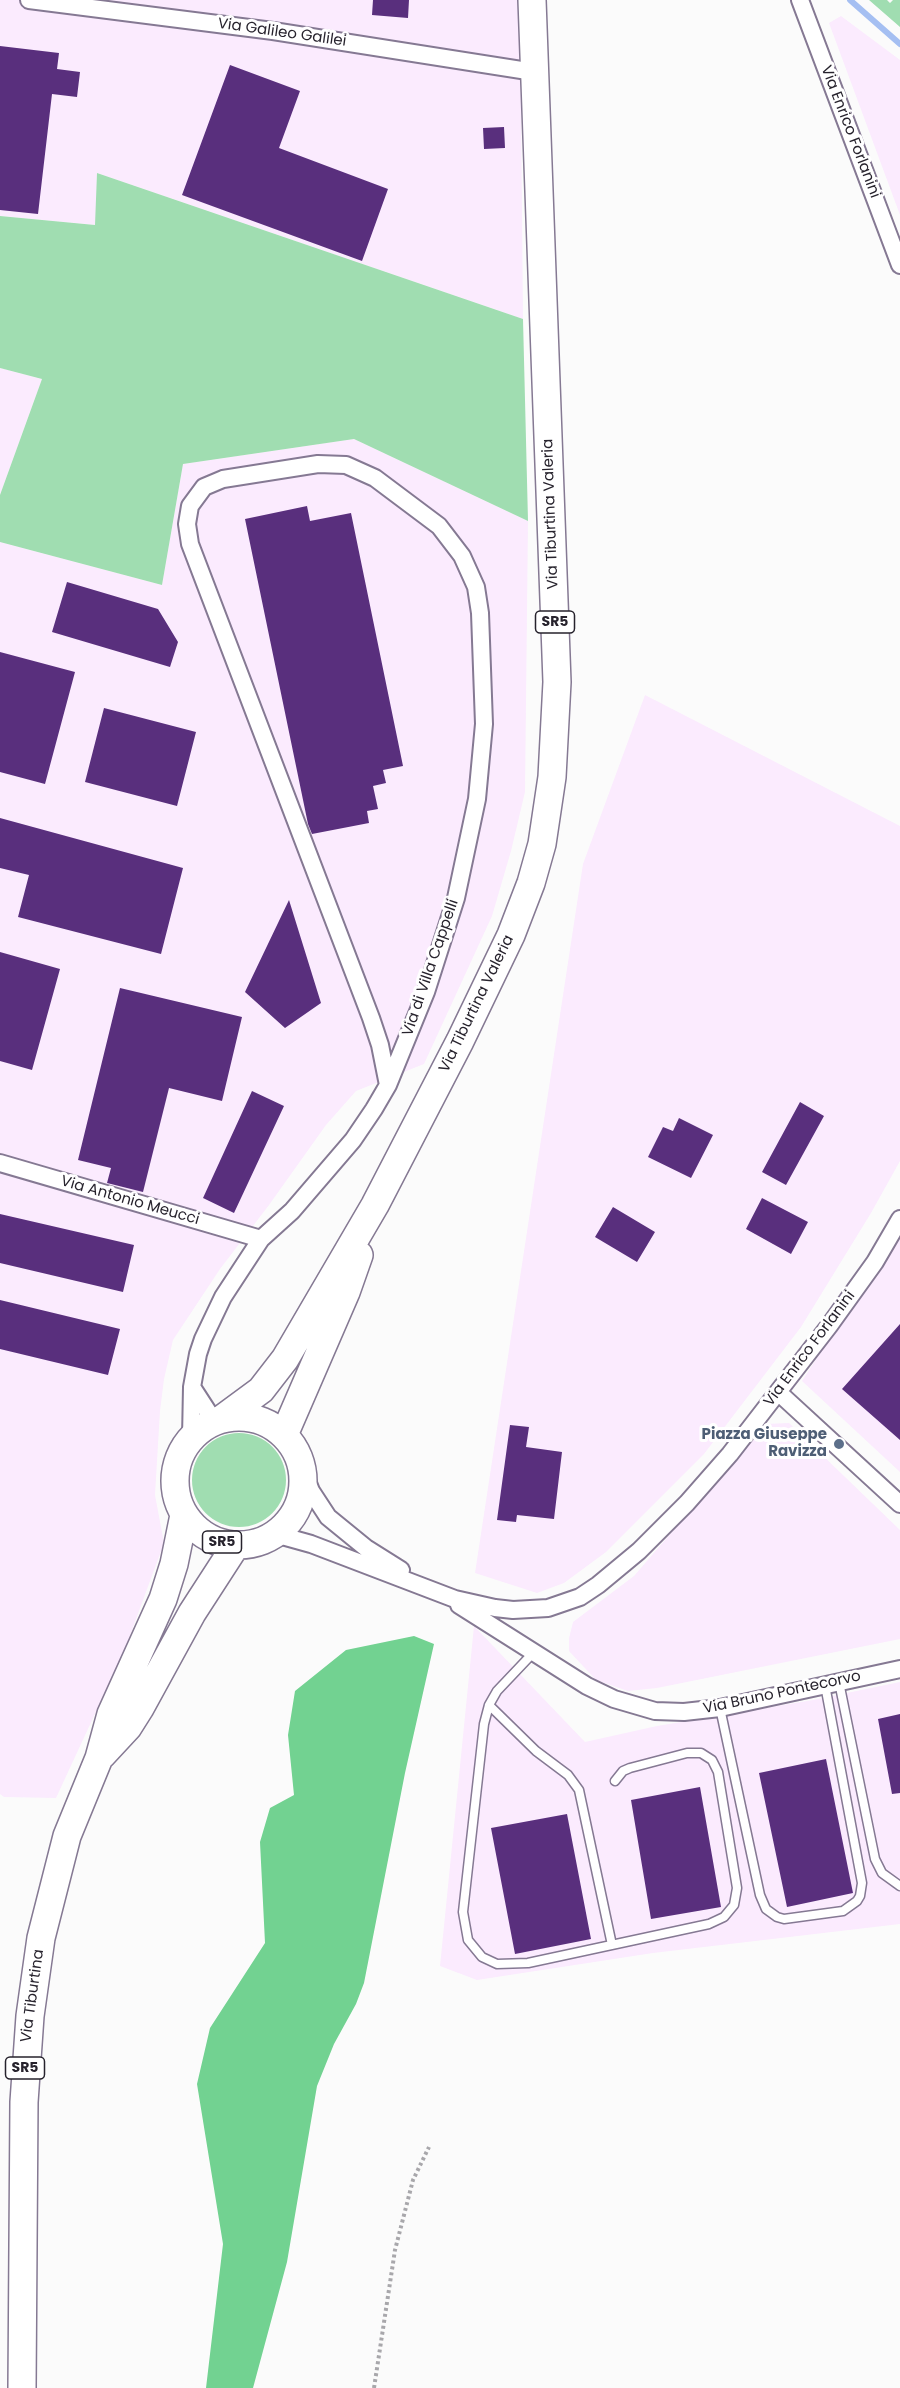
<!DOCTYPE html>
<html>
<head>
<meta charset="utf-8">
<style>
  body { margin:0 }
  canvas { display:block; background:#fbfbfb }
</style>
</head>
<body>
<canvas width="900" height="2388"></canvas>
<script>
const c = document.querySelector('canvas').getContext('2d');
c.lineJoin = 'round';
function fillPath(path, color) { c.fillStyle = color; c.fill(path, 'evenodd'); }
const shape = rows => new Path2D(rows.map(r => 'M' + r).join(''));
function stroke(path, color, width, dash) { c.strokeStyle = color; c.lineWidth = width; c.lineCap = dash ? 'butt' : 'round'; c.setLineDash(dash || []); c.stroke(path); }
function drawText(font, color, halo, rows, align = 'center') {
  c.font = font + ' Poppins,sans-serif'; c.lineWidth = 6; c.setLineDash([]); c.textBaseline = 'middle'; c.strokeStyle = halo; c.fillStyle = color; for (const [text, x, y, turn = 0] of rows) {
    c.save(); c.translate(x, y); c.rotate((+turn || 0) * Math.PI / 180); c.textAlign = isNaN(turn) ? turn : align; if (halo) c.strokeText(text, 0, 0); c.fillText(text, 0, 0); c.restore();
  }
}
const industrial = shape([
  [0,0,520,0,523,319,97,173,96,225,0,216],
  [841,16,900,60,900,215,829,23],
  [0,368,42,379,0,495],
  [354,439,528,521,525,792,511,851,492,916,424,1064,356,1091,326,1125,269,1205,220,1269,173,1340,164,1379,160,1411,155,1495,164,1543,125,1649,56,1798,4,1797,0,1794,0,542,162,585,183,464],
  [645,695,900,826,900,1161,871,1213,801,1327,704,1454,606,1552,564,1583,537,1593,475,1573,583,864],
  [900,1230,900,1472,802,1381],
  [789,1423,900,1530,900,1639,657,1688,628,1691,596,1680,569,1651,569,1638,573,1622,634,1576,765,1424],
  [474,1626,585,1742,657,1726,813,1700,900,1682,900,1924,653,1953,477,1980,440,1966]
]);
const green = shape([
  [869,0,887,0,890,3,893,0,900,0,900,27],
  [97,173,523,319,528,521,354,439,183,464,162,585,0,542,0,495,42,379,0,368,0,216,95,225],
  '192 1480a47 47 0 1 1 94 0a47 47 0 1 1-94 0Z'
]);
const forest = shape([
  [414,1636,434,1644,405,1773,364,1983,356,2004,334,2044,317,2086,287,2262,253,2388,206,2388,223,2244,197,2084,210,2028,265,1943,260,1842,270,1808,294,1795,288,1735,295,1691,346,1650]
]);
const stream = shape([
  [850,0,900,44]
]);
const building = shape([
  [373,0,409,0,408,18,372,15],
  [0,46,59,53,57,69,80,72,77,97,52,94,38,214,0,210],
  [230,65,300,91,279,148,388,189,362,261,182,195],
  [504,127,505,148,484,149,483,128],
  [307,506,310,521,351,513,403,766,383,770,386,783,373,786,378,809,367,811,369,823,312,834,308,824,245,519],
  [67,582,158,609,178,642,170,667,52,632],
  [0,652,75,672,45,784,0,772],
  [104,708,196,732,177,806,85,782],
  [0,818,183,868,161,954,18,917,29,875,0,868],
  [289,900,321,1003,285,1028,245,992],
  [0,952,60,969,32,1070,0,1061],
  [120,988,242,1017,222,1101,169,1088,143,1192,107,1183,111,1168,78,1160],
  [252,1091,284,1106,234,1213,203,1198],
  [800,1102,824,1116,786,1185,762,1172],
  [679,1118,713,1135,691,1178,648,1157,663,1127,673,1131],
  [762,1198,808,1222,791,1254,746,1229],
  [613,1207,655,1232,637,1262,595,1237],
  [0,1214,134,1245,123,1292,0,1263],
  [0,1300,120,1329,108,1375,0,1349],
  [900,1324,900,1440,842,1389],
  [510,1425,529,1427,526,1447,562,1452,554,1519,517,1515,516,1522,497,1520],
  [900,1714,900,1793,892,1794,878,1719],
  [826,1759,853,1893,787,1907,759,1773],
  [700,1787,721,1907,651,1919,631,1800],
  [567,1814,591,1939,515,1954,491,1828]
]);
const path = shape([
  [374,2388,395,2250,413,2180,429,2147]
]);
const service = shape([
  [534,1652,497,1691,489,1705,484,1724,463,1912,468,1940,482,1957,497,1964,528,1963,709,1924,724,1917,734,1905,737,1888,718,1772,712,1760,701,1753,687,1753,630,1768,623,1771,615,1781],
  [839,1682,875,1859,882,1873,900,1886],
  [489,1705,536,1751,568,1775,579,1790,612,1945],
  [720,1708,760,1895,766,1909,777,1917,784,1919,843,1911,857,1901,860,1896,862,1883,825,1685]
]);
const minor = shape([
  [29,0,273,31,534,72],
  [800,0,900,265],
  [0,1163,261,1239],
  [192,1387,198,1354,203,1339,223,1297,240,1271,261,1239,292,1211,353,1140,374,1109,388,1085,426,992,456,898,477,799,484,724,480,613,476,587,462,556,439,526,375,478,346,465,318,464,223,479,204,487,190,506,187,524,190,544,371,1018,380,1045,388,1085],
  [778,1392,900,1504],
  [191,1438,192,1387,214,1421],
  [302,1468,311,1491,328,1517,366,1548,401,1570],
  [275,1534,311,1544,455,1599,495,1608,513,1610,548,1608,580,1597,598,1585,639,1551,687,1503,730,1454,829,1326,875,1262,900,1219],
  [459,1605,587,1686,614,1699,655,1711,684,1712,720,1708,900,1669]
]);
const primary = shape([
  '175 1481a64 64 0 1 1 128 0a64 64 0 1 1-128 0Z',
  [223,1418,261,1390,285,1359,375,1205,460,1041,511,935,531,883,542,844,552,777,557,682,532,0],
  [284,1435,346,1292,359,1255],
  [102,1755,128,1727,140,1708,192,1613,236,1545],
  [22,2388,24,2102,30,2016,41,1938,67,1836,99,1758,111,1714,163,1599,174,1564,184,1515]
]);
const markers = [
  [839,1444,6,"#5c6f8a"]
];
const shields = [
  [555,622,39],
  [222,1542,39],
  [25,2068,39]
];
const shieldNames = [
  ["SR5",555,622],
  ["SR5",222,1542],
  ["SR5",25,2068]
];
const streetNames = [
  ["Via Galileo Galilei",282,33,8],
  ["Via Enrico Forlanini",850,132,69],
  ["Via Tiburtina Valeria",551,514,-92],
  ["Via di Villa Cappelli",431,968,-71],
  ["Via Tiburtina Valeria",477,1004,-64],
  ["Via Antonio Meucci",130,1201,16],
  ["Via Enrico Forlanini",810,1349,-53],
  ["Via Bruno Pontecorvo",782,1693,-12],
  ["Via Tiburtina",33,1996,-82]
];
const serviceNames = [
  ["Piazza Giuseppe",827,1435],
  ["Ravizza",827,1452]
];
fillPath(industrial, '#fbebfe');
fillPath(green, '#a0ddb1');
fillPath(forest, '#72d291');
stroke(stream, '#a5bff2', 6);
fillPath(building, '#592f7d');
stroke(service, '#857993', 11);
stroke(minor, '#857993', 20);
stroke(primary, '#857993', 30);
stroke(path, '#a8a7ab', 4, [3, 3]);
stroke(service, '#fff', 8);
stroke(minor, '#fff', 16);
stroke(primary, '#fff', 27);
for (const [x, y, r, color] of markers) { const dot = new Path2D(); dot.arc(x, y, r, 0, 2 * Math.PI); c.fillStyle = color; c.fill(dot); stroke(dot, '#fff', 2); }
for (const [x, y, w] of shields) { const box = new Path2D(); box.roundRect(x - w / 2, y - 11, w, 22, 4.5); c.fillStyle = '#fff'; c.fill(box); stroke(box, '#27232d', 1.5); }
drawText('bold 14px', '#27232d', null, shieldNames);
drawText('15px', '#27232d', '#fff', streetNames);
drawText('bold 15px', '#4e5e75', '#fff', serviceNames, 'right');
</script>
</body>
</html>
